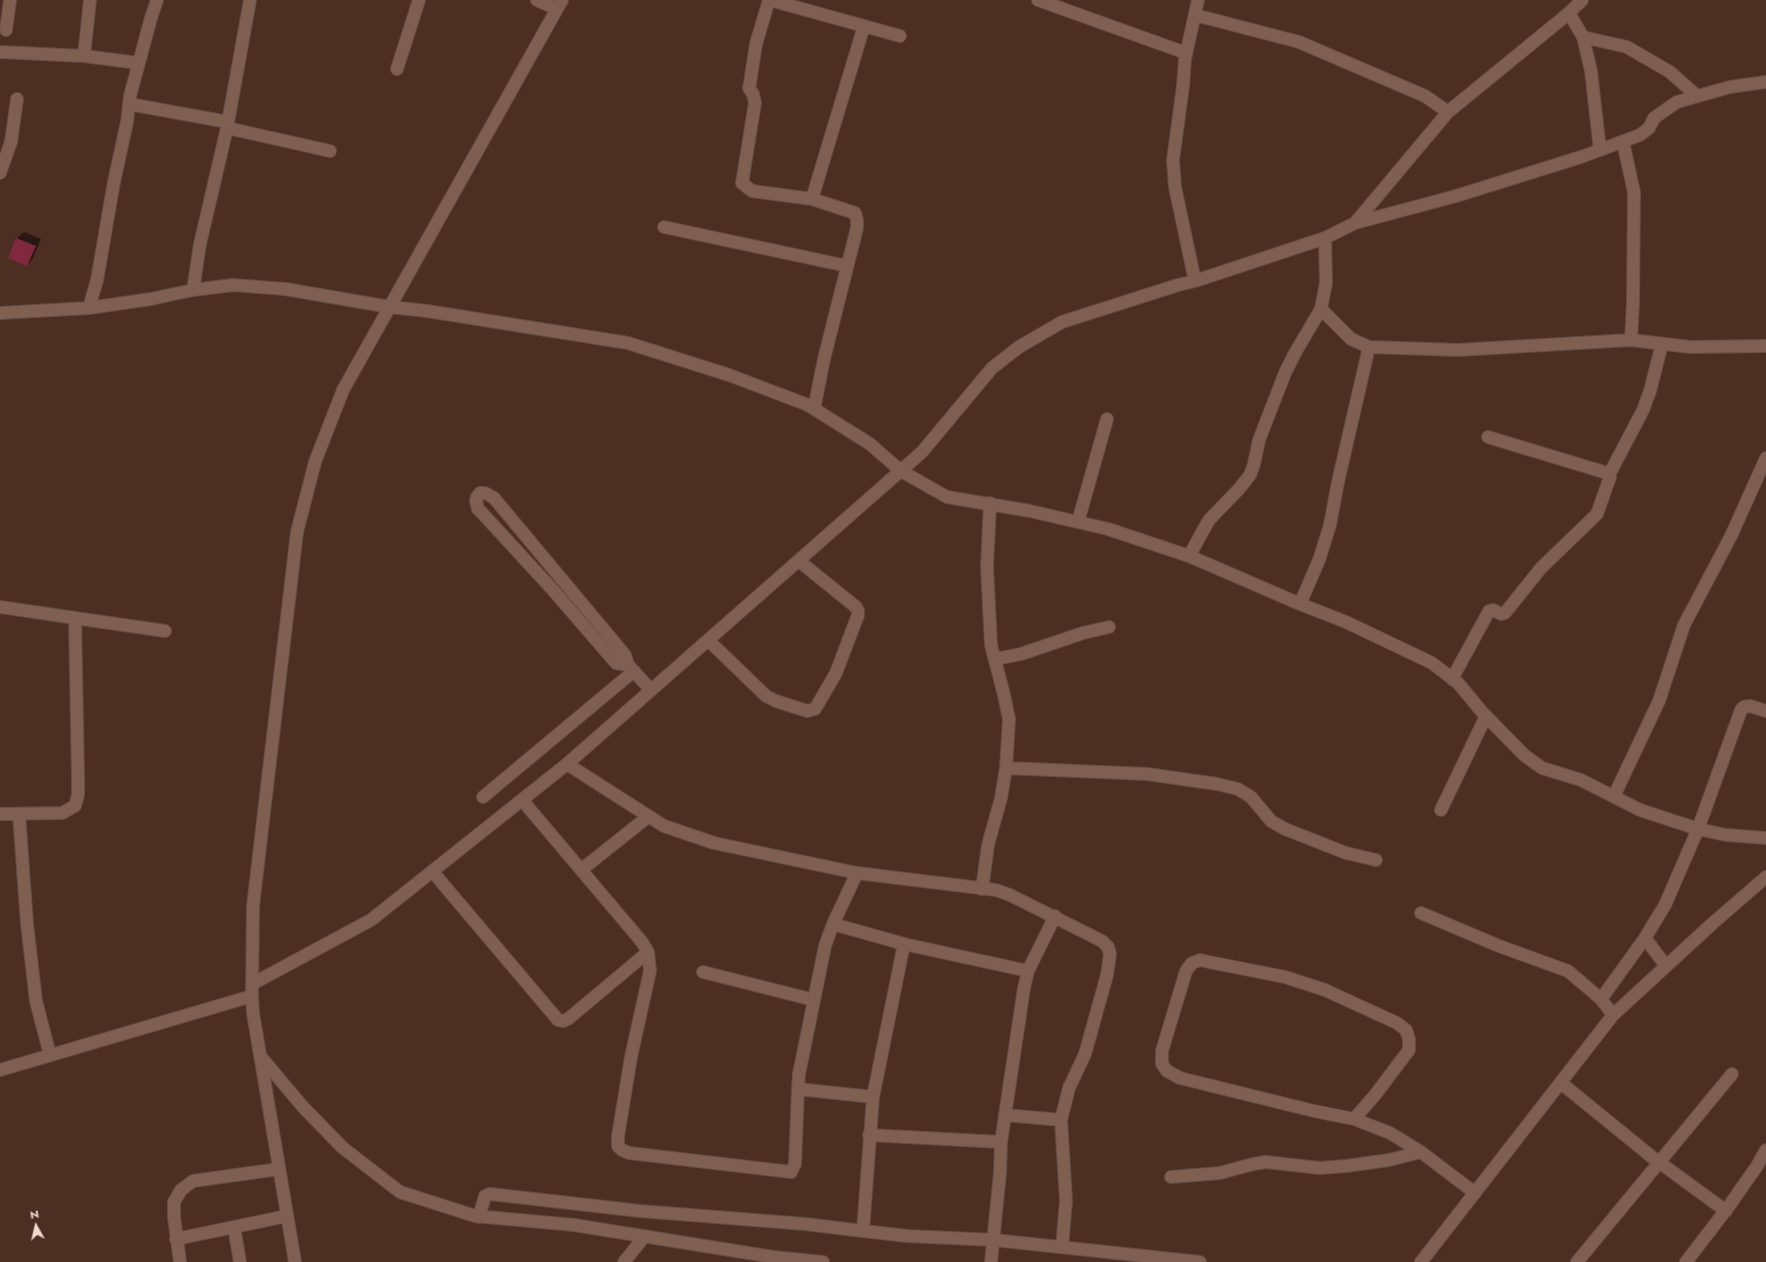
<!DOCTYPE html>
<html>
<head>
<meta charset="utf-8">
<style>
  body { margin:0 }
  #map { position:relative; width:1766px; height:1262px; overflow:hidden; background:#4c2e23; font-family:Jost,sans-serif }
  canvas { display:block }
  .north { position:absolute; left:16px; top:1206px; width:40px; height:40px; -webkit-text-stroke:3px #4c2e23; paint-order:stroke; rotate:352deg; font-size:11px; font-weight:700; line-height:16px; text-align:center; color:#eedad3 }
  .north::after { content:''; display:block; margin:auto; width:14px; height:18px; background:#eedad3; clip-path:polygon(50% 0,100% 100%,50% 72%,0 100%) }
</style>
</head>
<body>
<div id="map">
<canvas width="1766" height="1262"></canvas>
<div class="north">N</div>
</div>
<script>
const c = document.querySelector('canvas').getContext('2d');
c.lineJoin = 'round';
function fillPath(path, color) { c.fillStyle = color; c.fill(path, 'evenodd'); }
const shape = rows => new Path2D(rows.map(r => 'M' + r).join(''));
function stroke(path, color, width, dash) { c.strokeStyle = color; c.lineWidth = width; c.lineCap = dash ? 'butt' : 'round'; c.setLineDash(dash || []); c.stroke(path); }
const shadow = shape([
  [24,232,41,239,33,258,27,265,9,258,17,238]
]);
const building = shape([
  [16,238,36,246,27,266,8,258]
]);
const minor = shape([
  [537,0,557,9],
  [769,0,756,44,750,83,749,88,753,94,755,103,742,183,752,191,812,199,855,213,857,220,857,228,824,359,814,409],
  [770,0,900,36],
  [1038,0,1186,53],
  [1569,13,1583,37,1591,71,1600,150],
  [1195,15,1299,42,1425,96,1448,112],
  [6,30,10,0],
  [1583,37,1627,47,1670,72,1697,96],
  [0,52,84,56,138,63],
  [84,56,90,0],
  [397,69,419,0],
  [129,104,228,122],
  [227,128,330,151],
  [1623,142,1634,192,1633,303,1631,340],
  [0,173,11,142,17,99],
  [812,199,864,26],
  [1355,223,1456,196,1581,157,1640,135,1649,128,1654,118,1677,102,1730,87,1766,82],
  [664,227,847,266],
  [1195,281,1175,187,1173,160,1183,86,1185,59,1198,0],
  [193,290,200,244,227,128,250,0],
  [89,308,97,280,114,182,127,122,130,96,151,18,157,0],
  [1321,309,1351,339,1369,347,1458,350,1631,340,1690,347,1766,346],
  [0,313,89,308,151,299,193,290,233,285,285,289,390,307,427,311,628,343,729,375,808,405,870,444,901,471,947,497,1030,511,1108,529,1189,556,1300,604,1346,622,1432,663,1458,683,1482,712,1524,755,1542,768,1581,780,1640,810,1698,829,1726,835,1766,838],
  [1609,475,1643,410,1650,391,1662,344],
  [1078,522,1107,419],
  [1189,556,1209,520,1239,489,1250,475,1254,464,1259,440,1285,373,1295,353,1321,309,1326,283,1325,238],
  [1300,604,1319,560,1330,525,1338,482,1369,347],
  [0,607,75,618,78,776,78,795,75,806,62,813,0,814],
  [75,618,165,631],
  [708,640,766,696,776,701,807,711,815,709,836,673,858,615,858,611,856,607,799,561],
  [995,659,1021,654,1083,633,1109,627],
  [628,665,616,663,552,589,483,514,478,509,476,501,477,497,480,493,485,493,494,498,625,655,628,665,651,690],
  [1452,679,1489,611,1493,610,1501,614,1505,613,1541,568,1597,514,1610,477,1607,473,1488,437],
  [567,764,664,826,714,843,857,873,996,890,1010,895,1102,941,1108,947,1110,954,1107,975,1085,1054,1069,1088,1061,1120,1005,1115],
  [1006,768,1147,774,1217,784,1238,789,1251,797,1271,821,1285,829,1346,853,1376,860],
  [1614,796,1659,701,1684,625,1731,536,1766,458],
  [483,797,634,671],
  [522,800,642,942,648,952,650,971,631,1057,618,1136,618,1146,622,1150,629,1153,791,1172,795,1164,798,1089],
  [1441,810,1486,716],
  [19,814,27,924,36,1001,50,1055],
  [581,870,649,816],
  [432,871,558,1020,563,1021,568,1019,648,952],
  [857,873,833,924,825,946,799,1074,798,1089,873,1097],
  [982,889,988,845,1001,798,1006,768,1009,719,1004,695,991,645,987,567,990,503],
  [1421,913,1499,946,1568,971,1601,999],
  [833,924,904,944],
  [1645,938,1666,966],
  [1028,971,904,944,873,1097,863,1231,907,1236,994,1240,1200,1262],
  [703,972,814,1000],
  [252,984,371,920,567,764,922,452,992,368,1019,347,1062,322,1178,285,1195,281,1325,238,1355,223,1448,112,1569,13,1582,0],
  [1613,1015,1601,999,1645,938,1665,905,1698,829,1741,710,1744,707,1750,706,1766,711],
  [261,1057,303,1107,343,1148,400,1192,475,1216,574,1225,773,1257,823,1262],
  [0,1070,252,996],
  [1561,1083,1652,1157,1726,1211],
  [1354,1119,1375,1095,1409,1050,1409,1039,1406,1030,1397,1023,1325,990,1285,977,1209,962,1200,960,1192,963,1186,971,1162,1051,1162,1064,1167,1071,1180,1078,1314,1111,1354,1119,1390,1133,1421,1152,1475,1193],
  [1061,1120,1066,1201,1062,1247],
  [869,1135,1001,1142],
  [1171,1177,1220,1173,1253,1164,1266,1162,1319,1168,1346,1166,1389,1160,1421,1152],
  [479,1217,485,1196,490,1194,640,1211,805,1224,863,1231],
  [234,1227,240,1262],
  [176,1239,287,1216],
  [180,1262,174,1217,174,1202,181,1190,193,1181,279,1169],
  [295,1262,253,1013,252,996,253,906,297,532,315,462,343,390,562,0],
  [624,1262,644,1237],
  [991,1262,1000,1173,1001,1142,1024,988,1028,971,1055,916],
  [1421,1262,1613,1015,1713,923,1766,877],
  [1577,1262,1732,1074],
  [1686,1262,1729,1206,1757,1166,1766,1150]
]);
fillPath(shadow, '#0007');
fillPath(building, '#80283d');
stroke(minor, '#664d44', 14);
stroke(minor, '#805f53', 12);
</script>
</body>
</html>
